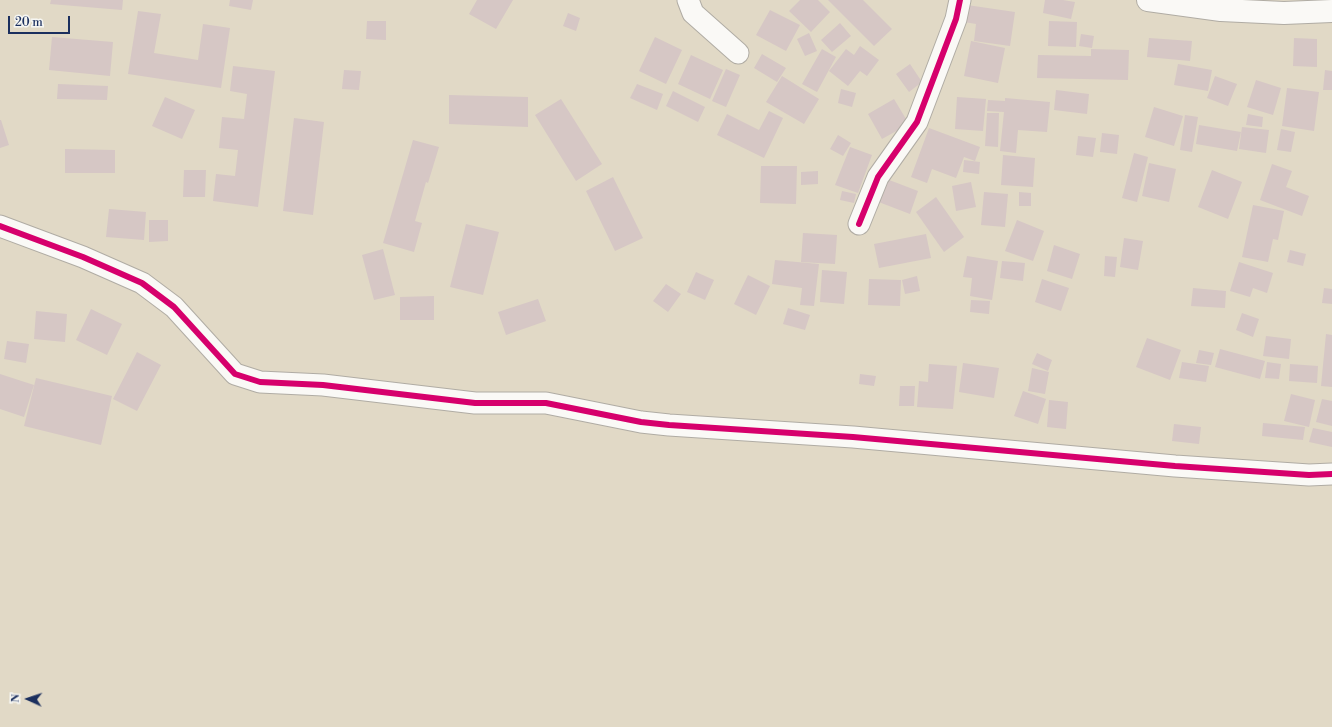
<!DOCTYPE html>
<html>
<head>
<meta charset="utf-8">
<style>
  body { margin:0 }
  #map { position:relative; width:1332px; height:727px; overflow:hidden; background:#e1d9c6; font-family:"Libre Bodoni",serif }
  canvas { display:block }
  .north { position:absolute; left:8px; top:679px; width:40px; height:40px; -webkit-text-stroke:3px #f6f6f2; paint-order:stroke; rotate:273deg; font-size:11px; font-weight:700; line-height:16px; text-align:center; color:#1b2f5e }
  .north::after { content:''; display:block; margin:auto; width:14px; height:18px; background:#1b2f5e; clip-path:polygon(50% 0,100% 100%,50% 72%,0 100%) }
  .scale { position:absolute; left:8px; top:16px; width:62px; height:18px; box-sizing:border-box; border:2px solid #1b2f5e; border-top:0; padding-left:5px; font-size:12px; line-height:14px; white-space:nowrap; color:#1b2f5e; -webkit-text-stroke:3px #f6f6f2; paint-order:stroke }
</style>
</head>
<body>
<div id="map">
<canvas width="1332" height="727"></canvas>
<div class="north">N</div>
<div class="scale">20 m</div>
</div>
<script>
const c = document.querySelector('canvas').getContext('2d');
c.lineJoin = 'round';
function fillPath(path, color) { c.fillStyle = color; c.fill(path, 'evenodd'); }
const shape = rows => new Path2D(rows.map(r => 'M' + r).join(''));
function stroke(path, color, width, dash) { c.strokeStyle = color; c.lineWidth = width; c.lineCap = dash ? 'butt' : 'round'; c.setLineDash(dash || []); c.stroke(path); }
const building = shape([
  [51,0,123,0,122,10,50,4],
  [230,0,253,0,251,10,229,6],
  [477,0,513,0,496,29,469,14],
  [800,0,818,0,830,12,811,32,789,11],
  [828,0,863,0,892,29,874,46],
  [1045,0,1063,0,1075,2,1071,19,1043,13],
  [967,5,1015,12,1010,46,974,41,976,24,964,22],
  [770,10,800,25,786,51,756,35],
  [138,11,161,14,154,53,198,60,203,24,230,28,221,88,128,74],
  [568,13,580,18,576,31,563,26],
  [367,21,386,21,386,40,366,39],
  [1049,21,1077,22,1076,47,1048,46],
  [840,23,851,36,832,52,821,40],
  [809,33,817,51,805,56,797,39],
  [1081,34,1094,36,1092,48,1079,46],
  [52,37,113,42,110,76,49,70],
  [655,37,682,50,666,84,639,71],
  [1149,38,1192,41,1190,61,1147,57],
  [1294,38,1317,39,1317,67,1293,66],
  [971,41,1005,48,998,83,964,76],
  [860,46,879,60,867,76,860,71,848,86,829,71,846,49,854,55],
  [822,49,836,57,817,92,802,84],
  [1091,49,1129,50,1128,80,1037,78,1038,55,1091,56],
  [762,54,786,68,777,82,754,68],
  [691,55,723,70,710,99,678,84],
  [910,64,922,82,909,92,896,74],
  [1178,64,1212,70,1208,91,1174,85],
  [233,66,275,71,258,207,213,201,216,174,235,176,238,150,219,148,222,117,244,119,247,94,230,91],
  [726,69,740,75,726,107,712,101],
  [344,70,361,71,359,90,342,89],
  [1325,70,1332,71,1332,90,1323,90],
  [782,76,819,99,804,124,766,102],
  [1215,76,1237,84,1228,106,1207,98],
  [1256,80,1281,88,1273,115,1247,107],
  [58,84,108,86,107,100,57,99],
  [637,84,663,94,657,110,630,98],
  [1287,88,1319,92,1314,131,1282,126],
  [841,89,856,93,852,107,838,103],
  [1056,90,1089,94,1087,114,1054,110],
  [673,91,705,107,698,122,666,106],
  [449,95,528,97,528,127,449,124],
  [165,97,195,110,182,139,152,126],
  [957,97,986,99,983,131,955,129],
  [1005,98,1050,102,1047,132,1018,130,1016,153,1000,151,1004,112,987,111,988,100,1005,101],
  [561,99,602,164,576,181,535,115],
  [894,99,909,124,882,139,868,114],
  [1154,107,1183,116,1174,146,1145,137],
  [769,111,783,118,764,158,717,135,727,114,759,130],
  [987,113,999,113,998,147,985,146],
  [1248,114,1263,117,1262,127,1246,125],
  [1185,115,1198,117,1192,152,1180,150],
  [294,118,324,122,313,215,283,211],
  [0,120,1,120,9,145,0,148],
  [1199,125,1241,132,1237,151,1196,144],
  [1242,127,1269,130,1266,153,1239,149],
  [929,128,980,147,975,161,964,157,956,178,932,169,927,183,911,177],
  [1281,129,1295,132,1291,152,1277,150],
  [1102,133,1119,135,1117,154,1100,152],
  [838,135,851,143,843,156,830,149],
  [1078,136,1096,138,1093,157,1076,155],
  [413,140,439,147,428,183,426,182,415,221,422,223,414,252,383,243],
  [850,147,872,155,858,193,835,185],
  [65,149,115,150,115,173,65,173],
  [1134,153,1148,157,1137,202,1122,198],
  [1003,155,1035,158,1033,187,1001,185],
  [964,160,980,162,979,174,963,172],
  [1149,163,1176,169,1169,202,1142,196],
  [1272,164,1292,171,1286,187,1309,196,1302,216,1260,200],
  [761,166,797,166,796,204,760,203],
  [184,170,206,170,205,197,183,197],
  [1212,170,1242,182,1228,219,1198,207],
  [818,171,818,184,801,185,801,172],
  [613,177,643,238,615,251,586,191],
  [884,178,918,191,910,214,876,201],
  [971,182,976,207,956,211,952,186],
  [842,191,856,194,854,203,840,200],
  [984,192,1008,194,1005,227,981,225],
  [1019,192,1031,193,1031,206,1019,206],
  [936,197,964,237,944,252,916,212],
  [1253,205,1284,211,1278,240,1273,239,1268,262,1242,257],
  [109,209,146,212,144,240,106,237],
  [149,220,168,220,168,241,149,242],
  [1017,220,1044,231,1033,261,1005,251],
  [466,224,499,232,483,295,450,287],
  [803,233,837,235,835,264,801,262],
  [926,234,931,258,879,268,874,244],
  [1124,238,1143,241,1138,270,1120,267],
  [1054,245,1080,254,1072,279,1047,271],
  [383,249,395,295,374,300,362,255],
  [1290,250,1306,254,1303,266,1287,262],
  [967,256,998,261,992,300,970,296,972,278,963,277],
  [1105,256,1117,257,1115,277,1104,276],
  [775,260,819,264,814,306,800,305,802,288,772,284],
  [1002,261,1025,263,1023,281,1000,278],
  [1239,262,1273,273,1267,293,1253,288,1250,297,1230,291],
  [822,270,847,272,844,304,820,302],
  [696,272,714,280,705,300,687,292],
  [748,275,770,286,756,315,734,304],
  [917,276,920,291,905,294,902,280],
  [869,279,901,280,900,306,868,305],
  [1042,279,1069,288,1061,311,1035,302],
  [666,284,681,294,668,312,653,301],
  [1193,288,1226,291,1225,308,1191,306],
  [1324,288,1332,289,1332,304,1322,303],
  [434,296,434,320,400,320,400,297],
  [538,299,546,321,506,335,498,312],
  [971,300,990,301,989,314,970,312],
  [788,308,810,315,805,330,783,324],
  [91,309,122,324,107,355,76,340],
  [36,311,67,314,65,342,34,339],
  [1242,313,1259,319,1253,337,1236,330],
  [1326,334,1332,335,1332,387,1321,386],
  [1266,336,1291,339,1289,359,1263,356],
  [1147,338,1181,350,1170,380,1136,367],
  [7,341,29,344,26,363,4,359],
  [1220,349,1265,361,1260,379,1215,367],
  [1199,350,1214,353,1211,365,1196,363],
  [137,352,161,365,137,411,113,399],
  [1037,353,1052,360,1048,371,1032,364],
  [1182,362,1209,366,1206,382,1179,378],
  [1267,362,1281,364,1279,379,1265,378],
  [963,363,999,368,994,398,959,392],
  [929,364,957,366,953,409,917,407,919,381,928,382],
  [1290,364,1318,366,1317,383,1289,381],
  [1032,368,1049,372,1045,394,1028,391],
  [0,374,34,385,24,417,0,409],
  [860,374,876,376,874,386,859,384],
  [36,378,112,396,101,445,24,426],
  [900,386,915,386,914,406,899,406],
  [1023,391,1046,399,1038,424,1014,416],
  [1291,394,1315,400,1309,427,1284,421],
  [1322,399,1332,401,1332,426,1316,422],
  [1049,400,1068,402,1066,429,1047,427],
  [1263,423,1305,427,1303,440,1262,436],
  [1174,424,1201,427,1199,444,1172,441],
  [1313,428,1332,432,1332,447,1309,442]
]);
const street = shape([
  [688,0,693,13,738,53],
  [859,224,878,177,917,122,956,19,960,0],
  [0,226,83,257,142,283,174,307,235,374,260,382,323,385,475,403,546,403,641,422,669,425,853,437,1175,466,1309,475,1332,474]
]);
const secondary = shape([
  [1148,0,1221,10,1284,13,1332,11]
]);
const cycleway = shape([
  [859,224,878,177,917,122,956,19,960,0],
  [0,226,83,257,142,283,174,307,235,374,260,382,323,385,475,403,546,403,641,422,669,425,853,437,1175,466,1309,475,1332,474]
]);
fillPath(building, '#d6c7c5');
stroke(street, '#b0aca4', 23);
stroke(secondary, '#b0aca4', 24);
stroke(street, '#faf9f6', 21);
stroke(secondary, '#faf9f6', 22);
stroke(cycleway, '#d6006c', 6);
</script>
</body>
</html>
